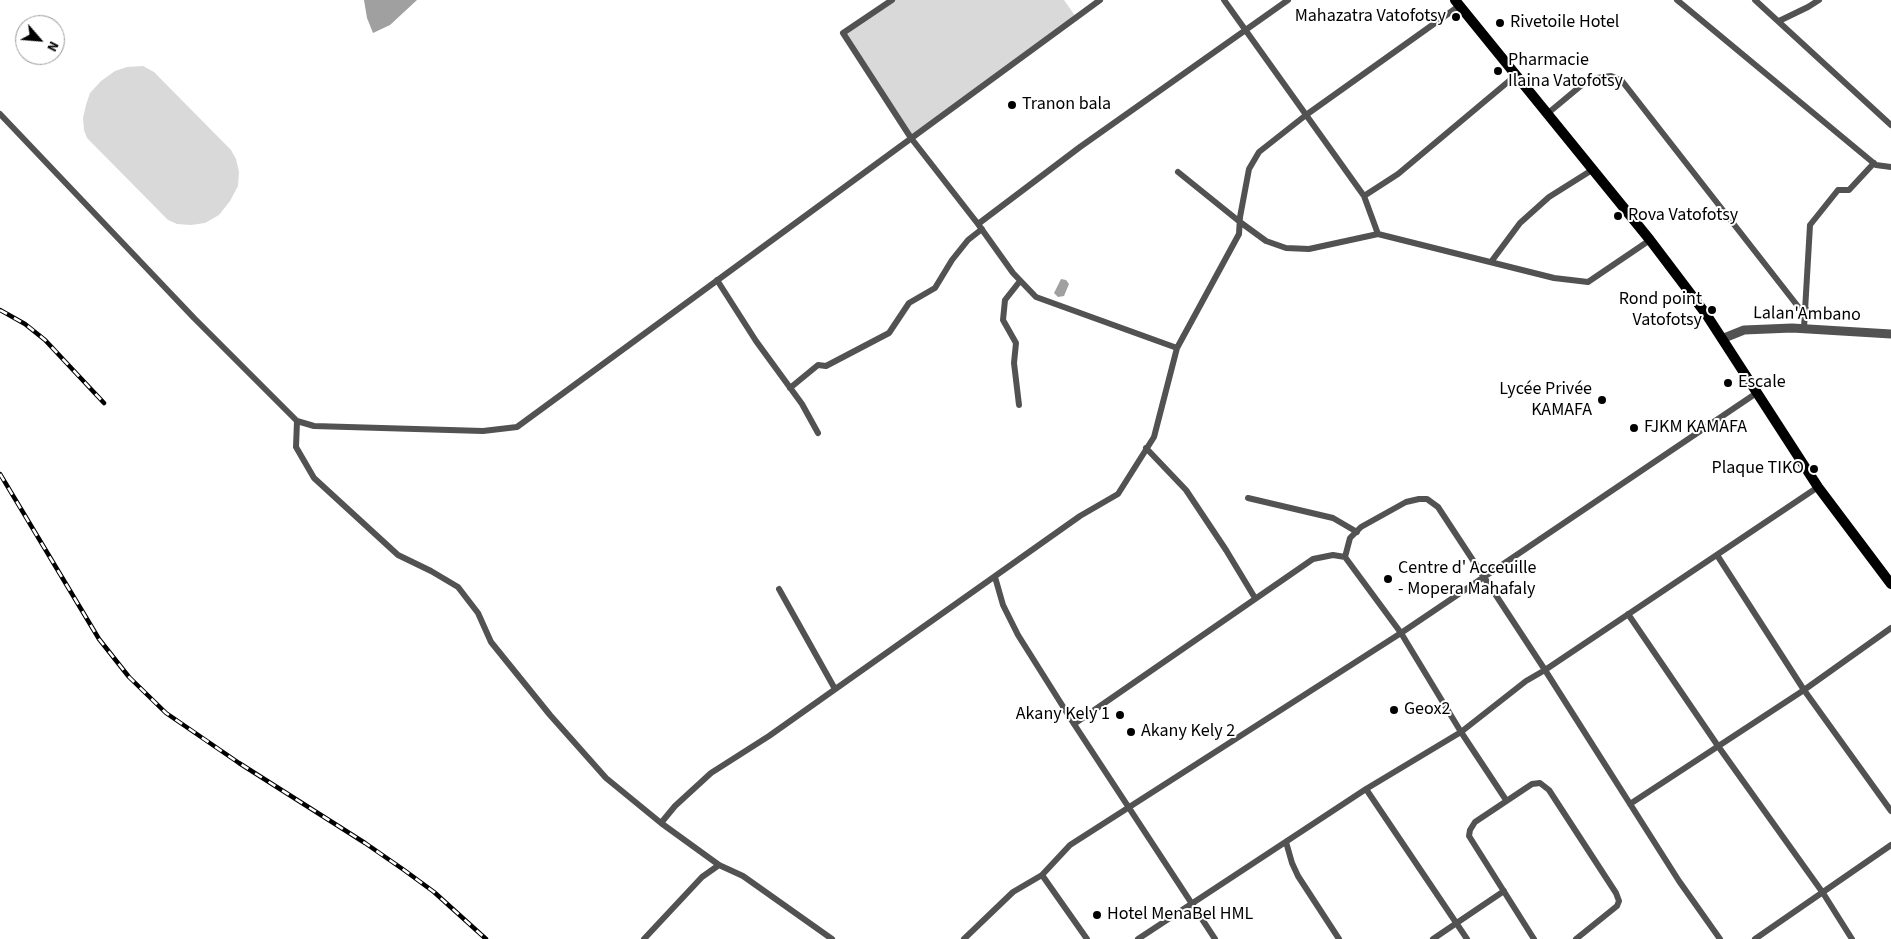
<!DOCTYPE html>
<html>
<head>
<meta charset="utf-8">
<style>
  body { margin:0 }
  #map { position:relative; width:1891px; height:939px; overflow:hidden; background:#fff; font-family:"Source Sans 3",sans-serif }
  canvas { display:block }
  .north { position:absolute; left:15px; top:15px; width:50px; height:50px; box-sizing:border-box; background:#fff; border:1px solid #999; border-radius:50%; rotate:117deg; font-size:14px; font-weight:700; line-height:20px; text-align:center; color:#000 }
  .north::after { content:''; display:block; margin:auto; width:18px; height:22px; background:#000; clip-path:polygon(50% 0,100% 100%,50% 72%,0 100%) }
</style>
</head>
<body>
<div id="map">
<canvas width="1891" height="939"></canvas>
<div class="north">N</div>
</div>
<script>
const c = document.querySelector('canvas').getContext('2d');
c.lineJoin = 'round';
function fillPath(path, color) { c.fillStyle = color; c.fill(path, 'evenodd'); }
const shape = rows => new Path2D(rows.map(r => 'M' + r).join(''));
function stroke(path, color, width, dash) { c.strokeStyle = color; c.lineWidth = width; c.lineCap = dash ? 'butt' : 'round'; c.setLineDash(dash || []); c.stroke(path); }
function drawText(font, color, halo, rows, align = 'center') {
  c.font = font + ' "Source Sans 3",sans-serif'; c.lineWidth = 4; c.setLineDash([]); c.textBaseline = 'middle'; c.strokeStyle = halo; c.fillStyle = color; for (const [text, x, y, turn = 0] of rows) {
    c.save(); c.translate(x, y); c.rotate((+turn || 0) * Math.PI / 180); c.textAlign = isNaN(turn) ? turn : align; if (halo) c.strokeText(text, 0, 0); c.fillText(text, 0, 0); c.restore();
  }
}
const green = shape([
  [892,0,1064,0,1076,17,911,138,843,33],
  [143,66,154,72,231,150,236,159,239,172,238,186,230,201,219,215,205,223,191,225,177,224,168,220,87,138,84,130,83,118,86,105,90,93,101,81,115,71,127,67]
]);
const water = shape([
  [364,0,417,0,390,25,373,33,367,18],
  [1061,279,1066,280,1069,284,1064,296,1058,297,1054,293]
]);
const minor = shape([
  [892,0,843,33,911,138,978,224,1013,273,1036,297,1177,348],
  [1224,0,1364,196,1378,234],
  [1677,0,1876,165,1891,167],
  [1755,0,1891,125],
  [1779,21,1808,7,1819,0],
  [0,114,194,318,297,421,314,426,483,431,517,427,1100,0],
  [1547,114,1583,84,1597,78,1611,76,1622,81,1800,309,1806,309],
  [1178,172,1240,222,1266,241,1286,248,1309,249,1378,234,1554,278,1588,282,1650,240],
  [1364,196,1398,174,1515,76],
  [978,224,1080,147,1288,0],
  [1491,262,1520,223,1549,197,1592,170],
  [717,280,756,341,802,404,818,433],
  [1804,328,1810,225,1838,190,1849,190,1874,163],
  [790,388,818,365,826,366,889,333,909,303,935,288,952,260,968,240,982,229],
  [1019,405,1014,363,1016,343,1003,320,1005,300,1020,281],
  [297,421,296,447,314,478,398,555,431,571,458,587,478,613,491,642,550,715,606,778,661,823,719,865,743,876,832,939],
  [1146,448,1186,490,1226,550,1255,598],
  [1248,498,1333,518,1357,532],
  [1717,555,1804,690,1891,811],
  [1345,557,1350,538,1361,527,1406,502,1419,499,1427,499,1438,507,1545,670,1679,881,1720,939],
  [995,577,1003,605,1018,635,1074,724,1215,939],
  [779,589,835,689],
  [1628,614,1718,746,1823,893,1852,939],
  [1074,724,1313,559,1333,555,1345,557,1401,633,1461,732,1506,800],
  [1366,789,1467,939],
  [1630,804,1804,690,1891,628],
  [661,823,675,806,711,773,769,736,1080,516,1118,494,1154,437,1177,348,1239,234,1240,217,1249,169,1259,152,1306,115,1459,6],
  [1286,842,1292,863,1298,876,1339,939],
  [1042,875,1087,939],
  [644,939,702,877,719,865],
  [964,939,1013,892,1042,875,1070,845,1401,633,1758,392],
  [1138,939,1366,789,1461,732,1526,681,1545,670,1818,487],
  [1433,939,1504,891],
  [1534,939,1469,836,1470,830,1475,822,1532,784,1540,783,1549,790,1616,893,1619,901,1617,906,1576,939],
  [1755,939,1891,845]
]);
const tertiary = shape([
  [1724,338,1744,330,1792,328,1891,334]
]);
const primary = shape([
  [1455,0,1650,240,1706,314,1818,487,1891,584]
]);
const rail = shape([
  [0,310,25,324,45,340,104,403],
  [0,474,99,639,129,677,166,713,239,763,365,843,404,870,434,892,486,939]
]);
const markers = [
  [1456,17,5,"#000"],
  [1500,23,5,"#000"],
  [1498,71,5,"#000"],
  [1012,105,5,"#000"],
  [1618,216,5,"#000"],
  [1712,310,5,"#000"],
  [1728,383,5,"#000"],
  [1602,400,5,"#000"],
  [1634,428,5,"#000"],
  [1814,469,5,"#000"],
  [1388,579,5,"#000"],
  [1394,710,5,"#000"],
  [1120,715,5,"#000"],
  [1131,732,5,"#000"],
  [1097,915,5,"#000"]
];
const poiNames = [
  ["Mahazatra Vatofotsy",1446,17,"right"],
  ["Rivetoile Hotel",1510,23],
  ["Pharmacie",1508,61],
  ["Ilaina Vatofotsy",1508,82],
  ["Tranon bala",1022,105],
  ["Rova Vatofotsy",1628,216],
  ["Rond point",1702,300,"right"],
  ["Vatofotsy",1702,321,"right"],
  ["Escale",1738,383],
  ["Lycée Privée",1592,390,"right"],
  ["KAMAFA",1592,411,"right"],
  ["FJKM KAMAFA",1644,428],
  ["Plaque TIKO",1804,469,"right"],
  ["Centre d' Acceuille",1398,569],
  ["- Mopera Mahafaly",1398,590],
  ["Geox2",1404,710],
  ["Akany Kely 1",1110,715,"right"],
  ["Akany Kely 2",1141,732],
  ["Hotel MenaBel HML",1107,915]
];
const streetNames = [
  ["Lalan'Ambano",1807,315,1]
];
fillPath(green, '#d9d9d9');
fillPath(water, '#a0a0a0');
stroke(minor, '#525252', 6);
stroke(tertiary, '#525252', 9);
stroke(primary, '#000', 10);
stroke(rail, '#000', 4.5);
stroke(rail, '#fff', 2.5, [8]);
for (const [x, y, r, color] of markers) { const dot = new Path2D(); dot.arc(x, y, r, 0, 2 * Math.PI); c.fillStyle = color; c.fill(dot); stroke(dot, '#fff', 2); }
drawText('18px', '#000', '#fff', poiNames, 'left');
drawText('18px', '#000', '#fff', streetNames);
</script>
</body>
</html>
